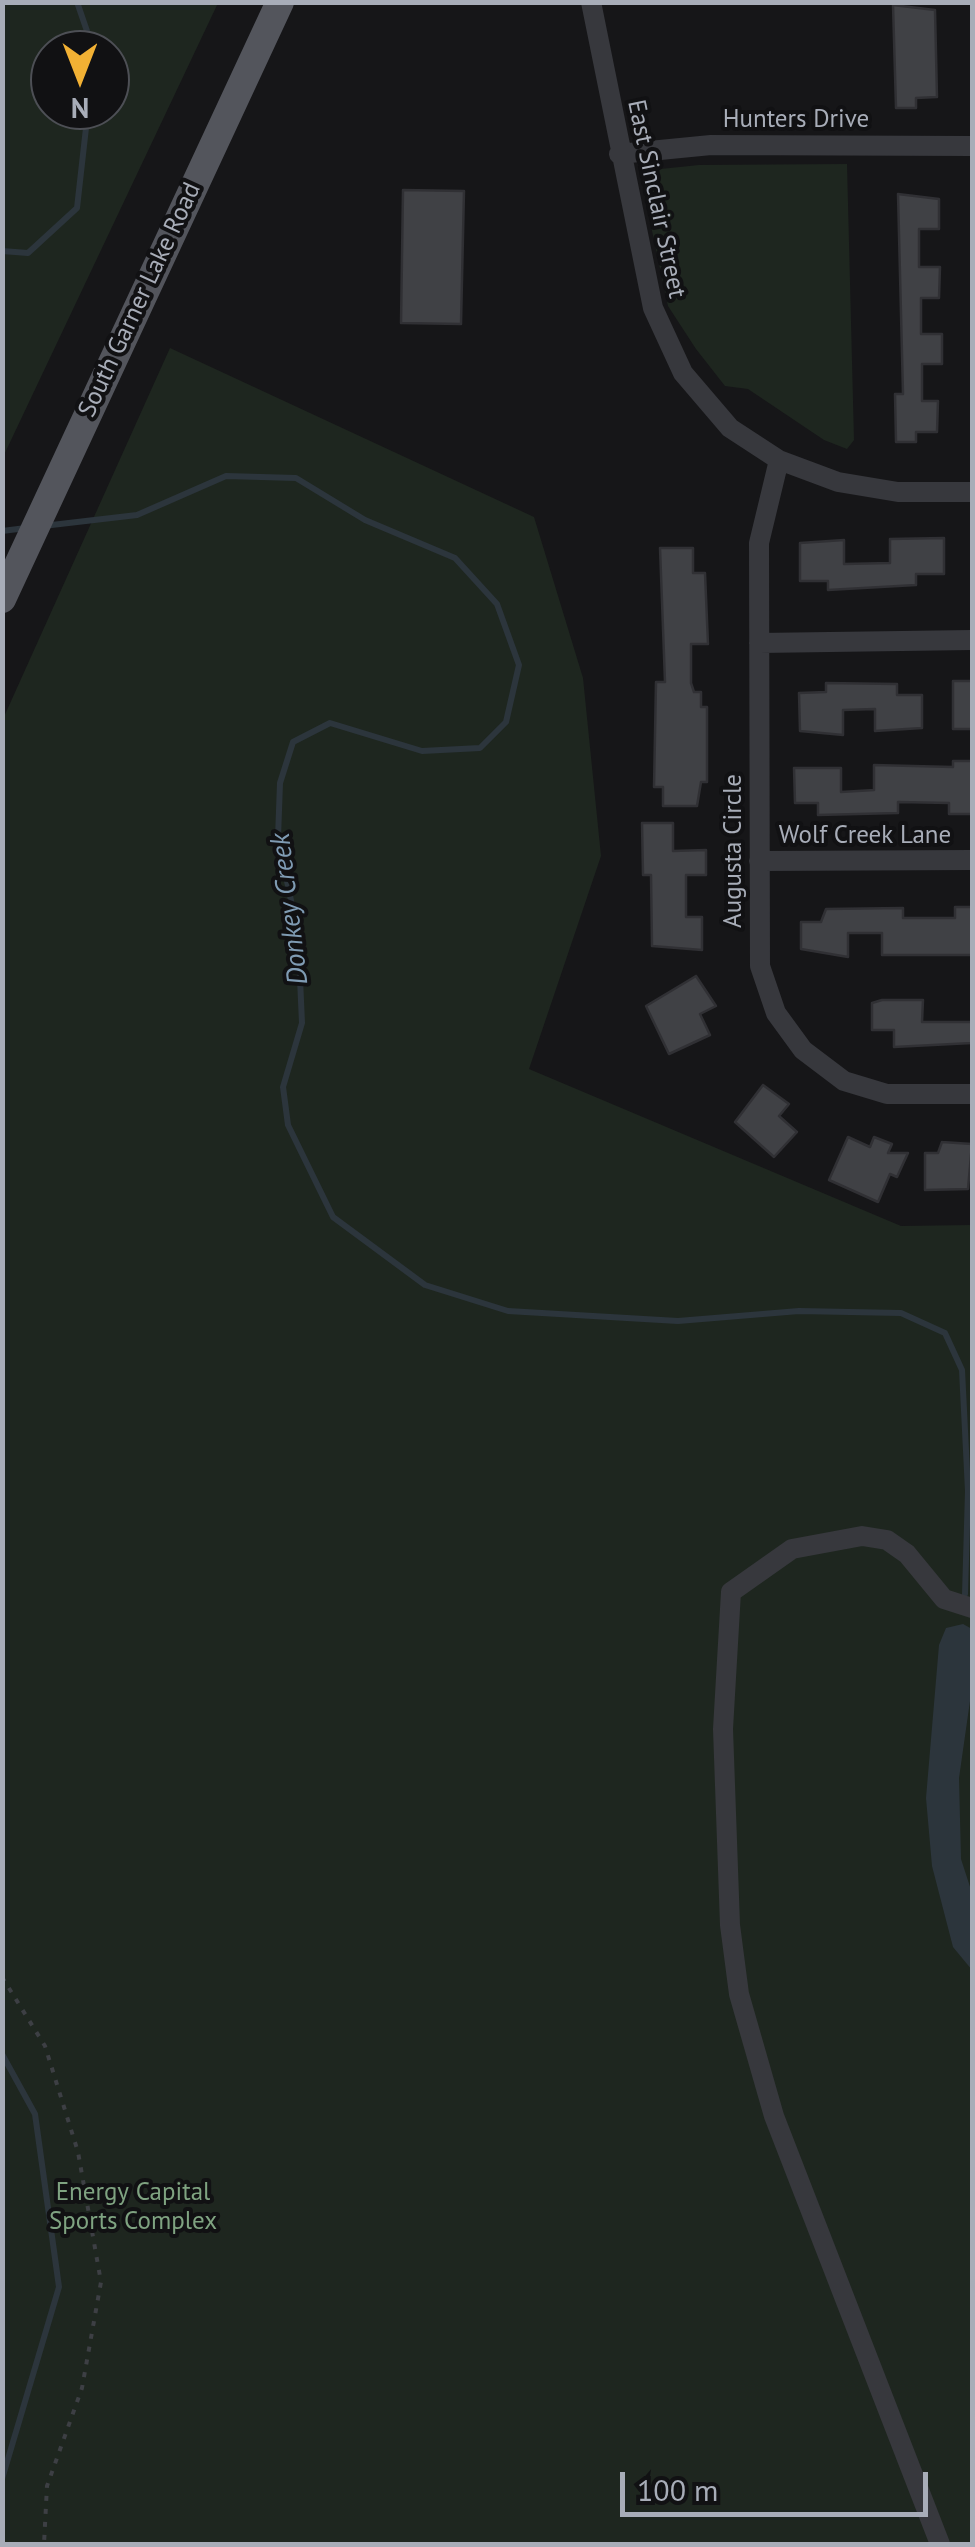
<!DOCTYPE html>
<html>
<head>
<meta charset="utf-8">
<style>
  body { margin:0 }
  #map { position:relative; width:975px; height:2547px; overflow:hidden; background:#161618; font-family:"PT Sans",sans-serif }
  canvas { display:block }
  .frame { position:absolute; inset:0; border:5px solid #a8adb8; pointer-events:none }
  .north { position:absolute; left:30px; top:30px; width:100px; height:100px; box-sizing:border-box; background:#111113; border:2px solid #4d4f55; border-radius:50%; rotate:180deg; font-size:28px; font-weight:700; line-height:40px; text-align:center; color:#a8adb8 }
  .north::after { content:''; display:block; margin:auto; width:35px; height:45px; background:#f2b134; clip-path:polygon(50% 0,100% 100%,50% 72%,0 100%) }
  .scale { position:absolute; left:620px; top:2472px; width:308px; height:45px; box-sizing:border-box; border:5px solid #a8adb8; border-top:0; padding-left:12px; font-size:30px; line-height:35px; white-space:nowrap; color:#a8adb8; -webkit-text-stroke:8px #111113; paint-order:stroke }
</style>
</head>
<body>
<div id="map">
<canvas width="975" height="2547"></canvas>
<div class="frame"></div>
<div class="north">N</div>
<div class="scale">100 m</div>
</div>
<script>
const c = document.querySelector('canvas').getContext('2d');
c.lineJoin = 'round';
function fillPath(path, color) { c.fillStyle = color; c.fill(path, 'evenodd'); }
const shape = rows => new Path2D(rows.map(r => 'M' + r).join(''));
function stroke(path, color, width, dash) { c.strokeStyle = color; c.lineWidth = width; c.lineCap = dash ? 'butt' : 'round'; c.setLineDash(dash || []); c.stroke(path); }
function drawText(font, color, halo, rows, align = 'center') {
  c.font = font + ' "PT Sans",sans-serif'; c.lineWidth = 8; c.setLineDash([]); c.textBaseline = 'middle'; c.strokeStyle = halo; c.fillStyle = color; for (const [text, x, y, turn = 0] of rows) {
    c.save(); c.translate(x, y); c.rotate((+turn || 0) * Math.PI / 180); c.textAlign = isNaN(turn) ? turn : align; if (halo) c.strokeText(text, 0, 0); c.fillText(text, 0, 0); c.restore();
  }
}
const green = shape([
  [3,2,218,3,3,457,2,3],
  [50,50,110,50,110,110,50,110],
  [847,164,854,440,847,449,824,440,748,389,725,386,696,349,668,306,641,179,651,170,699,165],
  [170,348,534,517,583,678,601,856,529,1069,901,1226,972,1225,972,2544,3,2544,3,719]
]);
const water = shape([
  [963,1624,972,1629,972,1687,959,1778,961,1859,972,1893,972,1970,953,1947,932,1866,926,1798,939,1645,946,1628]
]);
const stream = shape([
  [77,2,88,34,88,50],
  [2,251,28,253,77,208,88,110],
  [43,526,137,515,226,476,296,478,365,520,455,558,497,604,519,665,506,722,480,748,422,751,330,723,293,742,280,783,278,838,298,934,302,1023,283,1087,288,1125,333,1217,425,1285,508,1311,678,1321,799,1311,901,1313,945,1333,962,1370,968,1491,972,1493],
  [2,531,26,528],
  [965,1594,968,1491],
  [2,2054,35,2114,59,2287,2,2479]
]);
const building = shape([
  [893,5,935,10,937,97,916,98,916,108,896,108,893,5],
  [403,190,464,191,461,324,401,323,403,190],
  [898,194,939,199,939,229,919,229,919,267,940,267,939,298,921,298,921,334,942,334,942,364,922,364,922,401,938,401,937,432,916,432,916,442,896,442,895,394,903,394,898,194],
  [944,538,944,574,916,574,916,585,828,590,828,581,800,581,800,543,844,540,844,564,890,563,890,539,944,538],
  [660,548,693,548,693,573,705,573,708,644,691,644,691,683,694,692,701,692,701,707,707,707,707,782,701,782,697,806,663,806,663,787,654,787,656,682,665,682,660,548],
  [953,681,972,681,972,729,953,729,953,681],
  [826,683,897,684,897,695,922,695,922,728,875,731,875,709,843,710,843,735,800,731,799,693,826,692,826,683],
  [953,761,972,761,972,814,949,814,949,803,898,802,898,813,818,815,818,803,795,803,794,768,841,768,841,792,874,790,874,765,953,767,953,761],
  [642,823,673,823,673,851,706,850,706,875,686,875,686,917,702,917,702,950,652,946,651,875,643,875,642,823],
  [955,907,972,907,972,955,882,955,882,933,848,933,848,957,801,949,801,922,821,922,826,909,903,908,903,918,955,918,955,907],
  [696,976,716,1006,700,1014,710,1035,669,1054,646,1006,696,976],
  [882,1000,923,1000,922,1022,972,1022,972,1043,894,1047,894,1030,872,1030,872,1003,882,1000],
  [763,1085,789,1104,779,1116,797,1132,774,1157,735,1122,763,1085],
  [848,1137,870,1147,874,1137,892,1144,888,1153,908,1153,897,1177,890,1174,878,1202,829,1180,848,1137],
  [942,1142,972,1144,968,1189,925,1190,925,1153,938,1153,942,1142]
]);
const path = shape([
  [2,1977,45,2046,78,2152,101,2282,82,2388,47,2486,44,2544]
]);
const minor = shape([
  [591,2,653,308,683,373,730,428,779,460,838,482,898,492,972,492],
  [619,154,711,145,972,146],
  [779,460,759,543,760,966,776,1013,803,1050,844,1081,887,1094,972,1094],
  [759,643,972,640],
  [759,861,972,860],
  [940,2544,774,2116,739,1994,730,1925,723,1729,731,1592,792,1549,862,1536,887,1540,907,1554,944,1599,972,1608]
]);
const major = shape([
  [2,599,280,2]
]);
const streetNames = [
  ["Hunters Drive",796,120],
  ["East Sinclair Street",656,199,78],
  ["South Garner Lake Road",140,300,-65],
  ["Wolf Creek Lane",865,836],
  ["Augusta Circle",734,851,-90]
];
const parkNames = [
  ["Energy Capital",133,2193],
  ["Sports Complex",133,2222]
];
const waterNames = [
  ["Donkey Creek",290,909,-97]
];
fillPath(green, '#1e261f');
fillPath(water, '#2c353c');
stroke(stream, '#2c353c', 6);
fillPath(building, '#404145');
stroke(building, '#303034', 2.5);
stroke(path, '#3d3f44', 4, [5, 8]);
stroke(minor, '#37383d', 20);
stroke(major, '#53555c', 28);
drawText('25px', '#a8adb8', '#111113', streetNames);
drawText('25px', '#7fa381', '#111113', parkNames);
drawText('italic 28px', '#7f9bb3', '#111113', waterNames);
</script>
</body>
</html>
